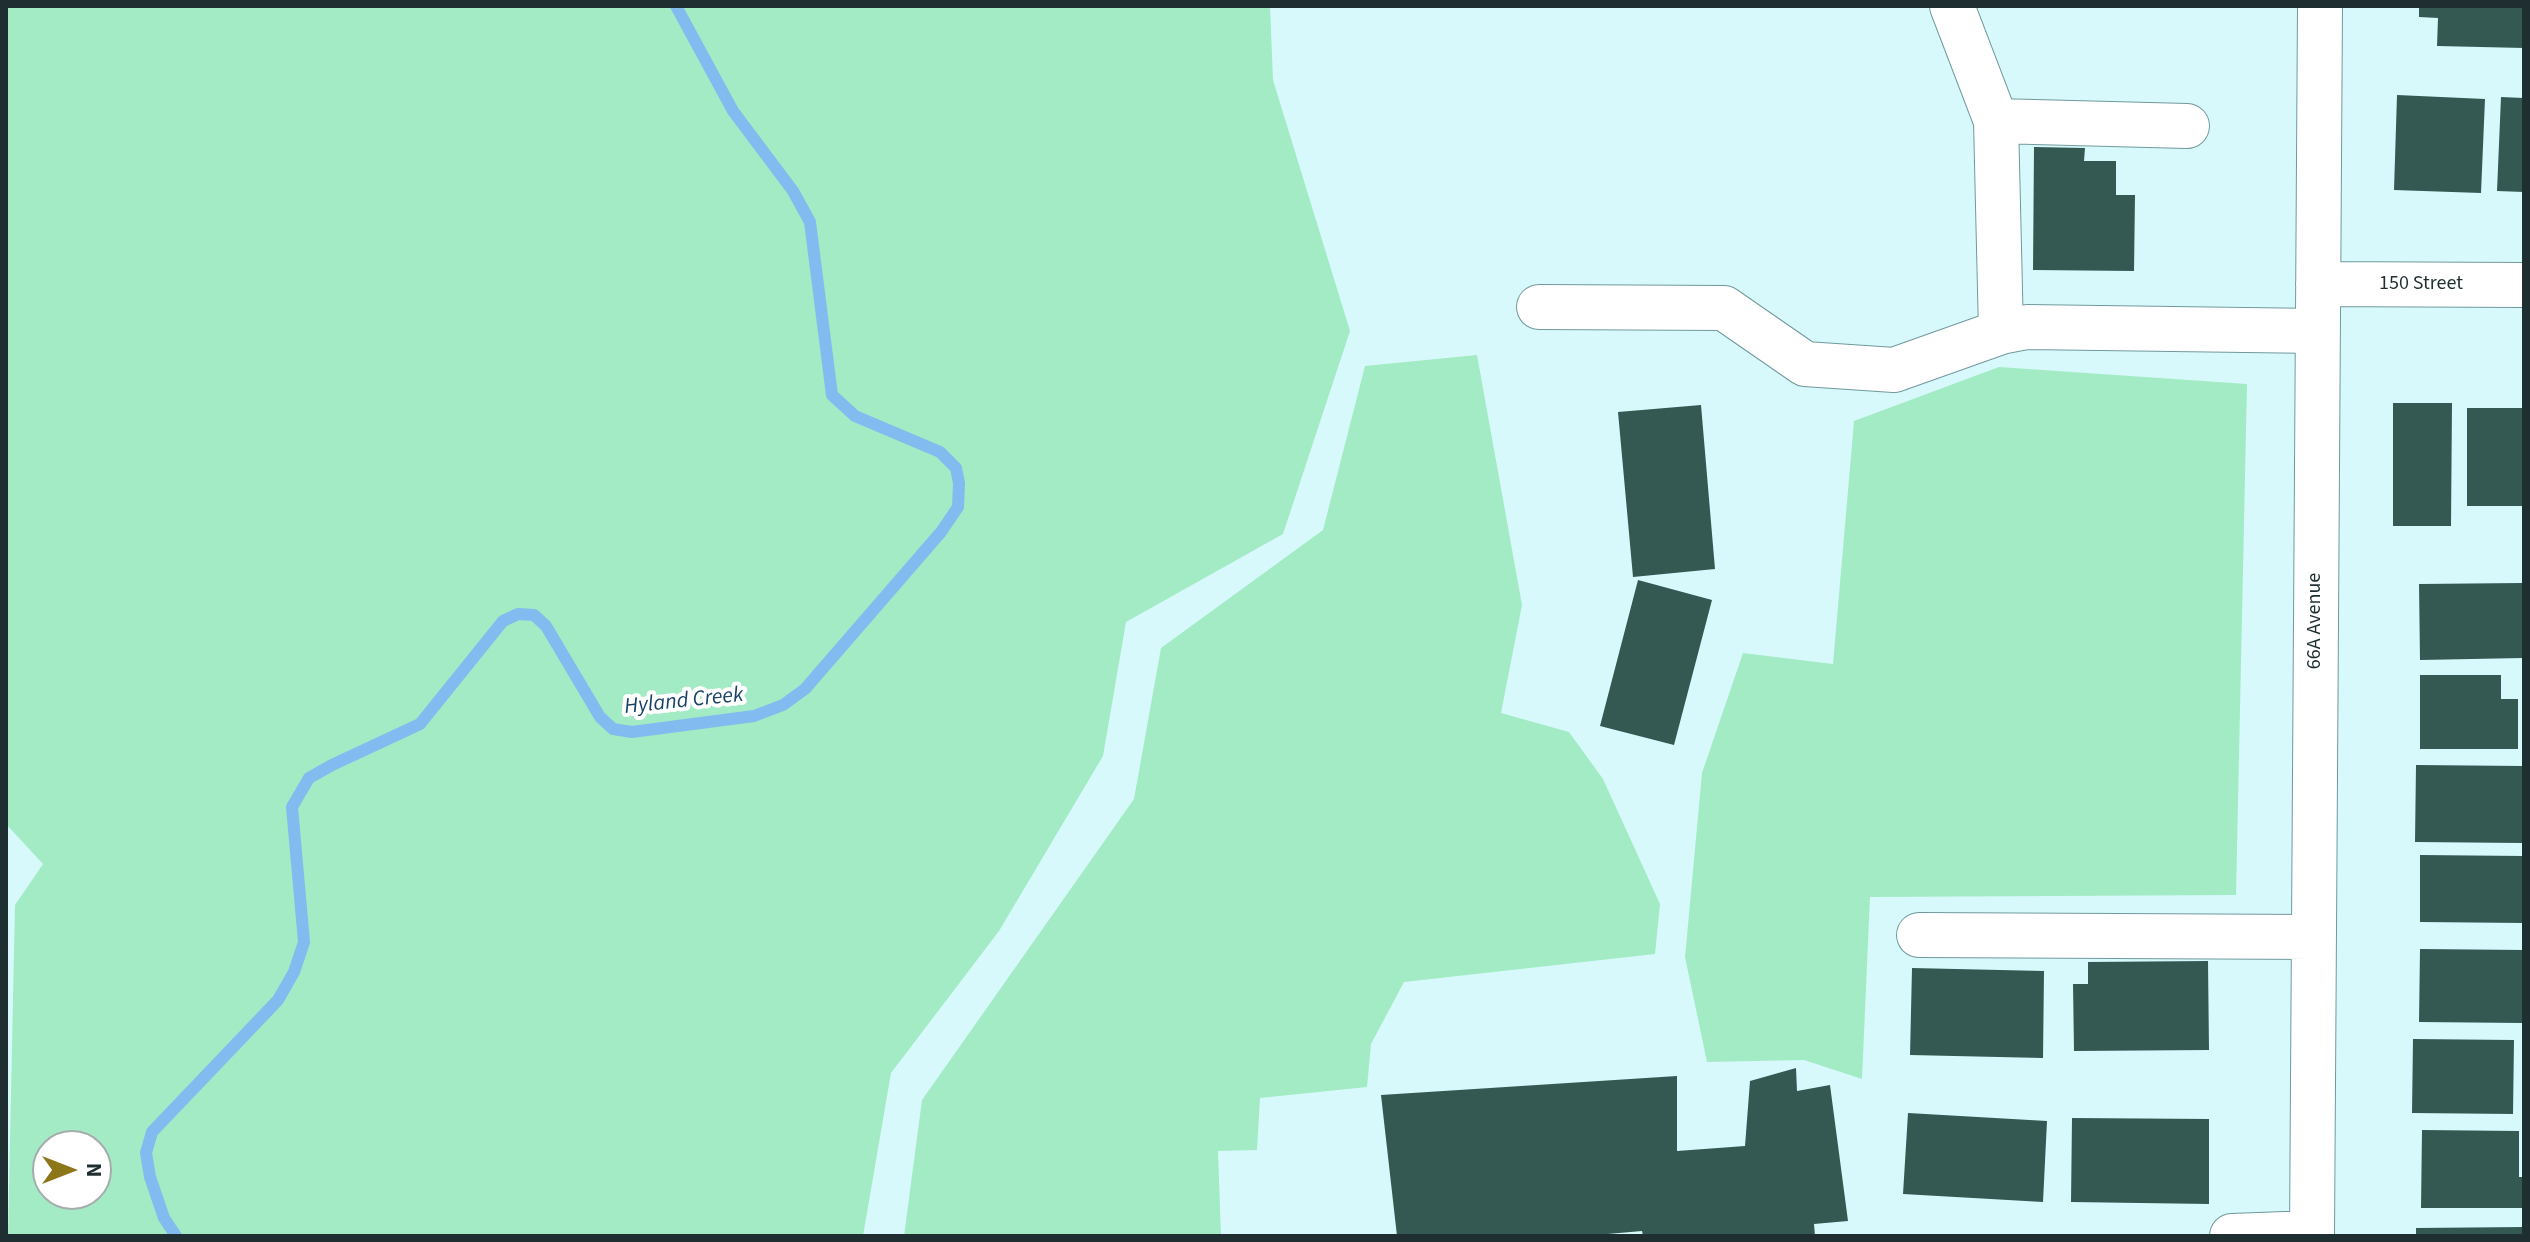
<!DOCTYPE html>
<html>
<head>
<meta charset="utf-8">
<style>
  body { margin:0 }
  #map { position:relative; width:2530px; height:1242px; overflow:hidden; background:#d7f9fc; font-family:"Source Sans 3",sans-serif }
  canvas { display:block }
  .frame { position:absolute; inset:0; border:8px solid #1f2f31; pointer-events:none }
  .north { position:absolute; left:32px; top:1130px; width:80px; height:80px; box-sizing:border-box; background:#fff; border:2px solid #a5acad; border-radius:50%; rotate:90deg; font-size:22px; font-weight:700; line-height:32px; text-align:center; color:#1f2f31 }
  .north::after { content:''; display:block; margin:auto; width:28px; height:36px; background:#8d761a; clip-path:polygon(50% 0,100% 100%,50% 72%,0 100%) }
</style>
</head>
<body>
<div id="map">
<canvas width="2530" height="1242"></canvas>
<div class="frame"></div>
<div class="north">N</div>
</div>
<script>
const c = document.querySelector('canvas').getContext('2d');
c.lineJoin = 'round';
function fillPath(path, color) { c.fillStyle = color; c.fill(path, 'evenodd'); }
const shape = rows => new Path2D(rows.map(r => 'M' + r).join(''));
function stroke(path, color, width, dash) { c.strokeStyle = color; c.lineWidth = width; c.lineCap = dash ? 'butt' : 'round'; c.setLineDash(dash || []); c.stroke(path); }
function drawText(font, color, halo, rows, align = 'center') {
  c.font = font + ' "Source Sans 3",sans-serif'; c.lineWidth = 8; c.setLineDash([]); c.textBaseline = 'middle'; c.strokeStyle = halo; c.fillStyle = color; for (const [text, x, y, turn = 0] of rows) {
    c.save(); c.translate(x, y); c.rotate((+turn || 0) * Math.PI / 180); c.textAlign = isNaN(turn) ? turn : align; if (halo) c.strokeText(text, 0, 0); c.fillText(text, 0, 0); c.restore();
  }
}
const green = shape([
  [6,6,1270,6,1273,80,1350,331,1283,534,1126,622,1103,756,999,931,891,1073,863,1236,8,1236,15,905,43,864,6,824],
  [48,1146,96,1146,96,1194,48,1194],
  [1477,355,1522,605,1501,713,1569,732,1603,779,1660,904,1655,954,1404,982,1371,1044,1367,1087,1260,1098,1257,1150,1218,1151,1221,1236,904,1236,922,1100,1134,799,1161,648,1323,530,1365,366],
  [1999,367,2247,384,2236,895,1870,897,1862,1079,1804,1060,1707,1062,1685,957,1702,773,1743,653,1833,664,1854,421]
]);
const stream = shape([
  [176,1236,164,1218,150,1177,146,1153,152,1132,278,1000,294,972,304,942,292,807,309,778,332,765,420,724,503,621,518,614,534,615,546,626,600,717,613,729,632,732,754,716,783,705,805,689,941,532,958,507,959,483,956,468,940,452,855,416,832,395,810,222,793,191,733,111,676,6]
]);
const building = shape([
  [2419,6,2524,6,2524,48,2437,46,2438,18,2419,17],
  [2397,95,2485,99,2481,193,2394,190],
  [2501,97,2524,98,2524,192,2497,191],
  [2034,147,2085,148,2084,161,2116,161,2116,195,2135,195,2134,271,2033,270],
  [2393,403,2452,403,2451,526,2393,526],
  [1701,405,1715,569,1633,577,1618,412],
  [2467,408,2524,408,2524,506,2467,506],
  [1638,580,1712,600,1674,745,1600,726],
  [2522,583,2523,658,2420,660,2419,584],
  [2420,675,2501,675,2501,699,2518,699,2518,749,2420,749],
  [2416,765,2523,766,2522,843,2415,842],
  [2420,855,2524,856,2524,923,2420,922],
  [2420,949,2524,950,2522,1023,2419,1022],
  [2208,961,2209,1050,2074,1051,2073,984,2088,984,2088,962],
  [1912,968,2044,971,2043,1058,1910,1055],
  [2413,1039,2514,1040,2513,1114,2412,1113],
  [1796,1068,1797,1091,1830,1085,1848,1221,1814,1224,1815,1236,1643,1236,1642,1231,1585,1236,1397,1236,1381,1095,1677,1076,1677,1151,1745,1146,1750,1081],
  [1908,1113,2047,1121,2043,1202,1903,1194],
  [2072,1118,2209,1119,2209,1204,2071,1202],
  [2422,1130,2519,1131,2519,1177,2524,1177,2524,1208,2421,1208],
  [2524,1227,2524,1236,2416,1236,2416,1228]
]);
const minor = shape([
  [1952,6,1996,121,2001,332],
  [1996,121,2187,126],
  [2318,284,2524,285],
  [1539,307,1724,308,1805,364,1894,370,2001,332,2027,327,2318,331],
  [1919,935,2313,937],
  [2232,1236,2312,1233],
  [2312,1236,2320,6]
]);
const streetNames = [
  ["150 Street",2421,285],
  ["66A Avenue",2316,621,-90]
];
const waterNames = [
  ["Hyland Creek",684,702,-6]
];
fillPath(green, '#a3ebc4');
stroke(stream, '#82bbf0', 12);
fillPath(building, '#345953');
stroke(minor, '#71999d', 46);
stroke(minor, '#fff', 44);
drawText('20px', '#1f2f31', '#fff', streetNames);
drawText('italic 22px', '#184165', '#fff', waterNames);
</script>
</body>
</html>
